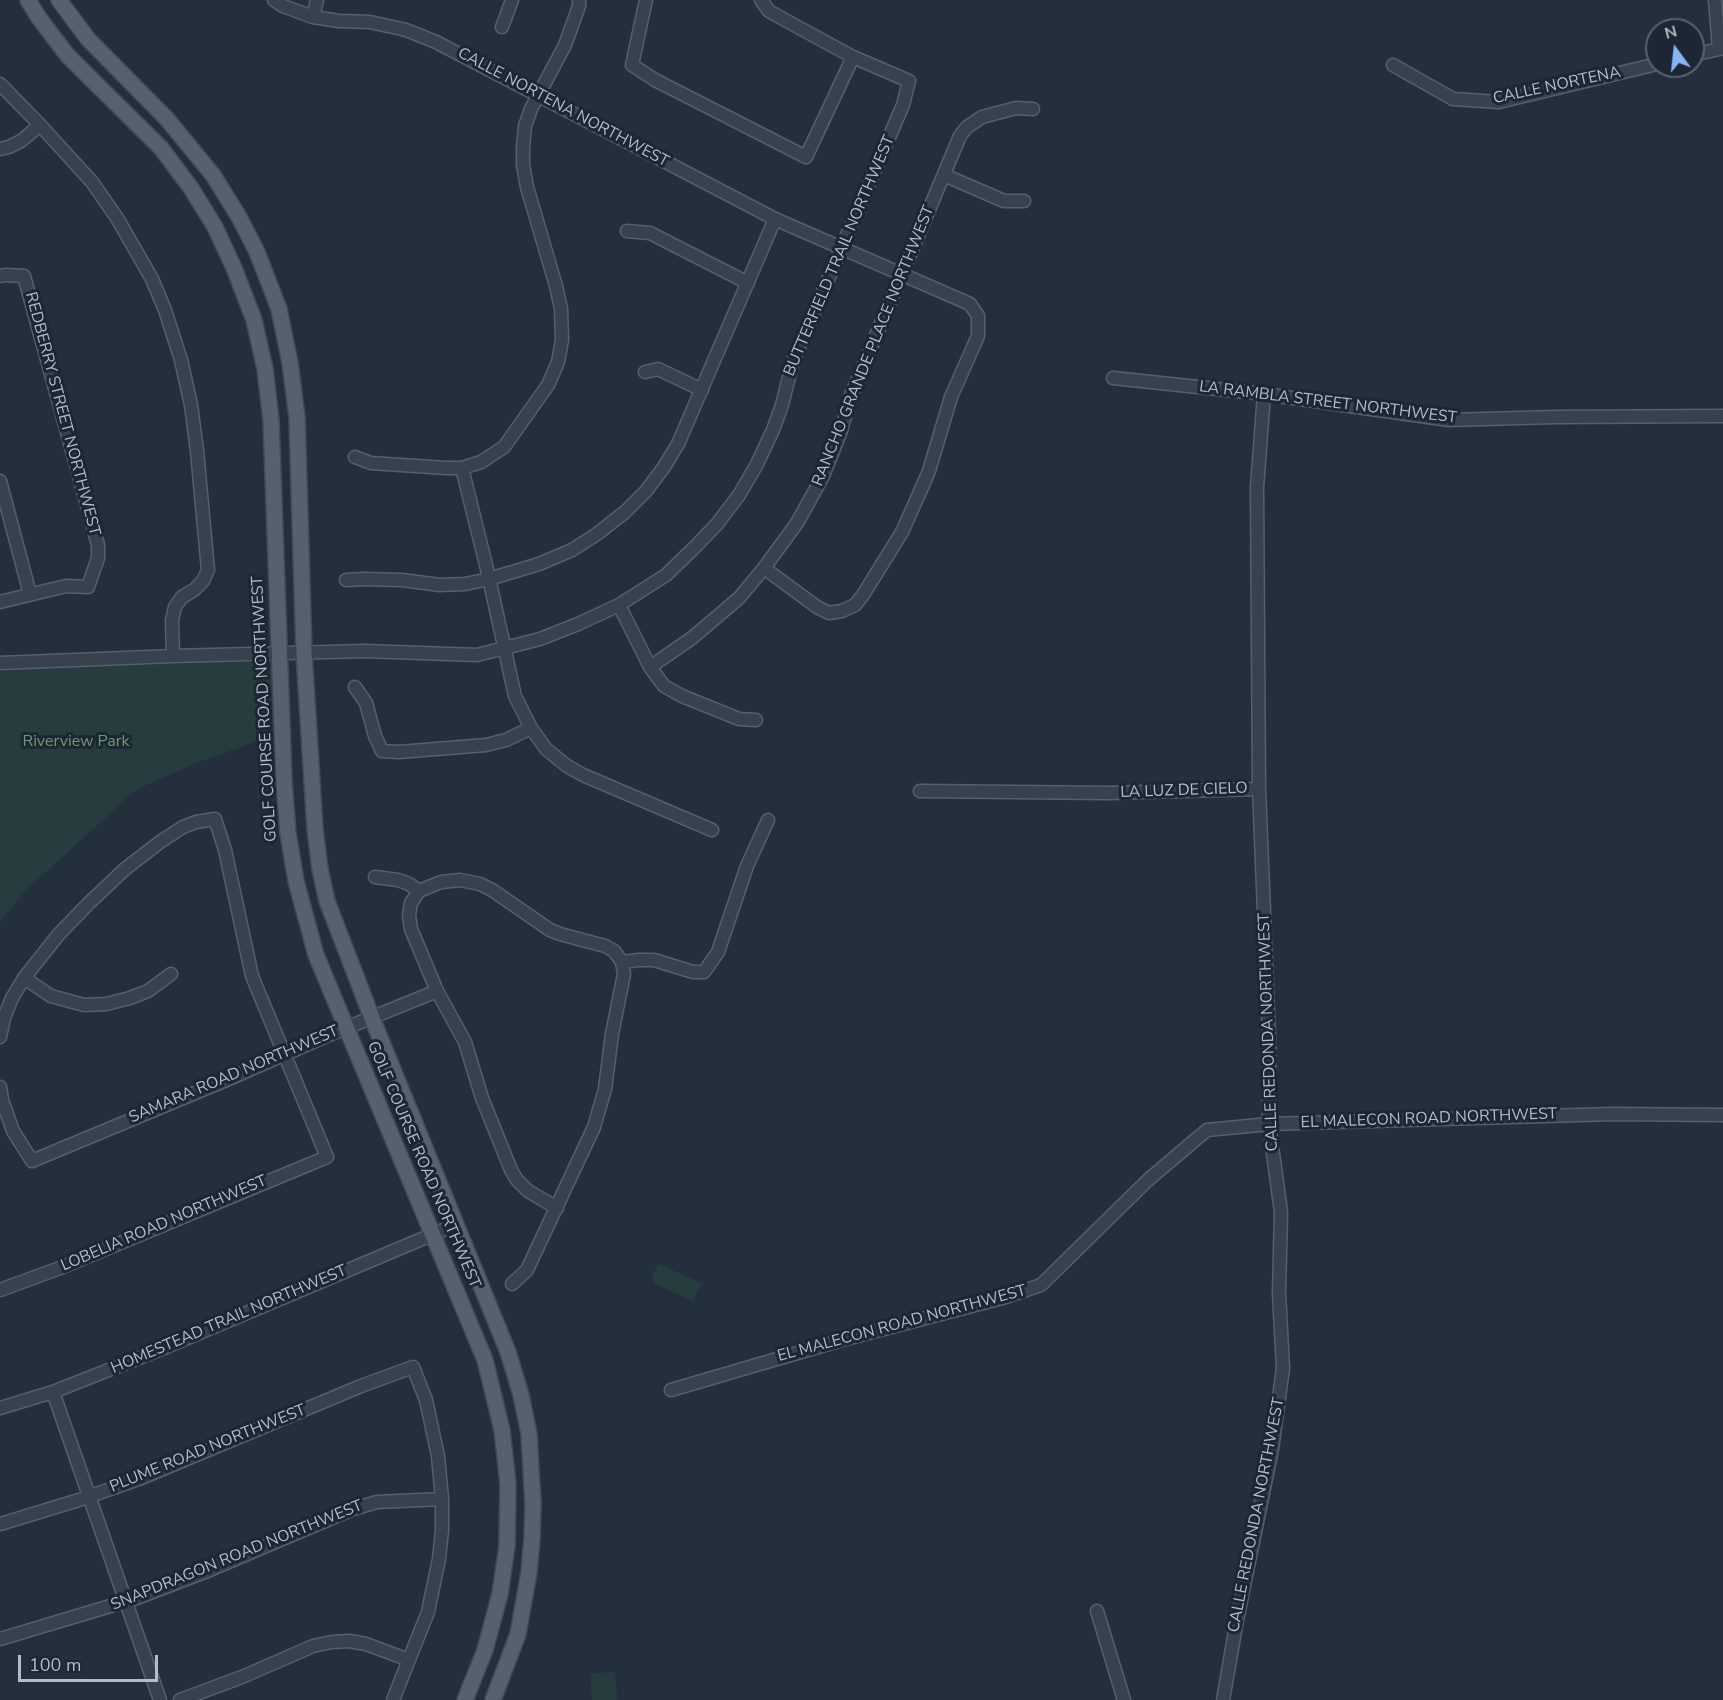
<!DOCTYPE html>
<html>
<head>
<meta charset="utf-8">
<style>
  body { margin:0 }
  #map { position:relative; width:1723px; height:1700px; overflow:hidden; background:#242f3e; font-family:"Nunito Sans",sans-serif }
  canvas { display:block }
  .north { position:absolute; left:1645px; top:18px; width:60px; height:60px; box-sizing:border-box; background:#1d2633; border:2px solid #59626f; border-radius:50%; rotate:345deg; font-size:16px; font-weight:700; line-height:24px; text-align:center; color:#b4bcc9 }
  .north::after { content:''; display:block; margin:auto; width:21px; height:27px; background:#8ab4f8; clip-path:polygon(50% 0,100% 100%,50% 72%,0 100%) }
  .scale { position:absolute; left:18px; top:1655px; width:140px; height:27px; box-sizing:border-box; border:3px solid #b4bcc9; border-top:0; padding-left:8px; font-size:18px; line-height:21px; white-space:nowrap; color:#b4bcc9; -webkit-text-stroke:4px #1d2633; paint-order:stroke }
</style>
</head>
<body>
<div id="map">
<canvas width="1723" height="1700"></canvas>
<div class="north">N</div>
<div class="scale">100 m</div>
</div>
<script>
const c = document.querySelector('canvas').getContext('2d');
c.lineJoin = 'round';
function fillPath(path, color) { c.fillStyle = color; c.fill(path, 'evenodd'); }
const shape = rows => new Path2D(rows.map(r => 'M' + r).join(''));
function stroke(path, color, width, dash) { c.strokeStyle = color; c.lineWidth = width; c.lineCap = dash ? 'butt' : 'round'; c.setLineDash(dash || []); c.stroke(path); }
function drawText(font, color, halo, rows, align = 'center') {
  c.font = font + ' "Nunito Sans",sans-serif'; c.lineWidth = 6; c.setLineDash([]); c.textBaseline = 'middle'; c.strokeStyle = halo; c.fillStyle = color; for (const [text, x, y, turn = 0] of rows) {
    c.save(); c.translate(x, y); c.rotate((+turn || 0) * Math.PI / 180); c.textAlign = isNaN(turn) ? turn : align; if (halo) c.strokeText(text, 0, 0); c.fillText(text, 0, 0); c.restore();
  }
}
const green = shape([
  [264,661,269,664,275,674,276,735,196,763,137,789,26,890,0,922,0,671,34,668],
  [658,1264,702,1283,693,1301,655,1284,652,1277],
  [615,1672,617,1700,592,1700,590,1673]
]);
const minor = shape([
  [274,0,283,6,313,17,339,21,370,22,406,30,436,42,775,219,970,304,978,316,978,336,951,397,929,471,923,485,902,532,863,595,855,605,842,611,829,613,817,607,764,568],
  [646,0,632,65,655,80,806,157,853,57],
  [1715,0,1719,49],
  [313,17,317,0],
  [502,27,512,0],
  [1693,55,1723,48],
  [1393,65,1453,99,1499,102,1657,64],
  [0,84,40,125,92,182,117,218,152,279,165,310,181,360,191,405,197,451,208,570,203,581,194,590,182,597,175,607,172,620,173,656],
  [0,149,9,147,21,141,40,125],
  [944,175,1004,201,1024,201],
  [627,231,650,233,748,283],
  [0,276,5,275,24,276,98,545,98,558,88,587,66,586,0,602],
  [645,372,658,369,702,390],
  [1113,378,1264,394,1449,420,1555,417,1723,416],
  [355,457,371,463,446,468,462,468,481,462,504,447,548,385,558,362,562,340,561,309,556,286,527,187,523,165,523,148,525,126,531,109,565,45,579,6,579,0],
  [462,468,487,569,515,696,531,728,546,749,567,766,583,775,712,830],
  [0,481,30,594],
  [346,580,364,579,402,580,440,585,465,584,489,579,539,564,572,550,597,534,625,512,646,491,664,467,678,444,775,219],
  [619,605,650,667,664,686,682,696,739,719,756,720],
  [0,663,173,656,365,651,477,655,540,639,578,624,619,605,666,575,693,549,717,524,739,495,756,466,773,430,782,405,793,361,903,105,909,81,853,57,785,20,769,11,761,0],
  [650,667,692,638,739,598,764,568,797,523,823,476,841,431,851,395,960,136,967,127,982,117,1016,108,1033,109],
  [355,687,366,703,375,736,382,751,399,752,486,745,506,740,531,728],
  [920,791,1108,793,1259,789],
  [375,877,398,880,409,884,419,891,441,882,460,880,480,884,492,890,550,930,560,934,605,946,614,951,622,962,639,960,654,960,693,972,704,972,718,952,747,866,768,820],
  [419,891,411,903,409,915,411,929,437,991,465,1042,482,1098,511,1170,517,1180,528,1191,557,1208],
  [24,978,51,996,84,1005,106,1004,130,998,148,991,171,974],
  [0,1037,4,1018,12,998,24,978,59,934,89,903,125,869,160,842,183,827,196,822,215,819,225,850,252,976,327,1157,60,1268,0,1290],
  [0,1087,2,1100,13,1131,32,1161,224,1081,336,1032,437,991],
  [512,1284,527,1270,594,1127,605,1089,612,1034,624,974,622,962],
  [671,1390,842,1340,1006,1297,1041,1285,1148,1180,1207,1130,1269,1124,1613,1114,1723,1115],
  [53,1392,160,1700],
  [0,1408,53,1392,159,1350,455,1225],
  [0,1524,79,1500,139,1479,361,1386,413,1367,426,1400,438,1456,442,1499,442,1530,439,1559,428,1612,393,1700],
  [1097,1611,1124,1700],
  [0,1639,137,1598,205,1572,353,1509,377,1502,442,1499],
  [180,1700,242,1677,313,1646,332,1642,349,1641,366,1644,409,1660],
  [1223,1700,1237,1620,1272,1449,1283,1368,1279,1293,1281,1212,1269,1124,1269,1037,1259,789,1257,487,1264,394]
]);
const major = shape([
  [28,0,39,18,68,56,161,148,191,188,215,227,234,268,254,320,265,369,271,420,284,781,288,833,296,881,316,955,485,1360,502,1430,508,1484,507,1546,500,1594,485,1650,465,1700],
  [59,0,88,39,167,119,213,175,239,217,257,252,279,309,290,363,297,417,304,653,315,829,320,869,327,901,372,1018,508,1352,521,1395,529,1434,533,1504,532,1539,529,1572,518,1634,493,1700]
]);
const streetNames = [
  ["CALLE NORTENA",1557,86,-12],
  ["CALLE NORTENA NORTHWEST",563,108,28],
  ["BUTTERFIELD TRAIL NORTHWEST",840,256,-67],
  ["RANCHO GRANDE PLACE NORTHWEST",874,346,-68],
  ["LA RAMBLA STREET NORTHWEST",1328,403,7],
  ["REDBERRY STREET NORTHWEST",62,414,75],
  ["GOLF COURSE ROAD NORTHWEST",265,709,-93],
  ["LA LUZ DE CIELO",1184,791,-2],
  ["CALLE REDONDA NORTHWEST",1269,1032,-92],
  ["SAMARA ROAD NORTHWEST",234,1075,-23],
  ["EL MALECON ROAD NORTHWEST",1429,1119,-2],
  ["GOLF COURSE ROAD NORTHWEST",423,1165,67],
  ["LOBELIA ROAD NORTHWEST",164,1224,-23],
  ["HOMESTEAD TRAIL NORTHWEST",229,1320,-23],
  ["EL MALECON ROAD NORTHWEST",902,1324,-15],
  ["PLUME ROAD NORTHWEST",208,1449,-22],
  ["CALLE REDONDA NORTHWEST",1257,1515,-79],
  ["SNAPDRAGON ROAD NORTHWEST",237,1556,-22]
];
const parkNames = [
  ["Riverview Park",76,742]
];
fillPath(green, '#263c3f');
stroke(minor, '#565f6c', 15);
stroke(major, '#414a57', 18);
stroke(minor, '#38414e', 12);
stroke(major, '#56606e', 15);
drawText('16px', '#b4bcc9', '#1d2633', streetNames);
drawText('16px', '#6b9a76', '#1d2633', parkNames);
</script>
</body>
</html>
